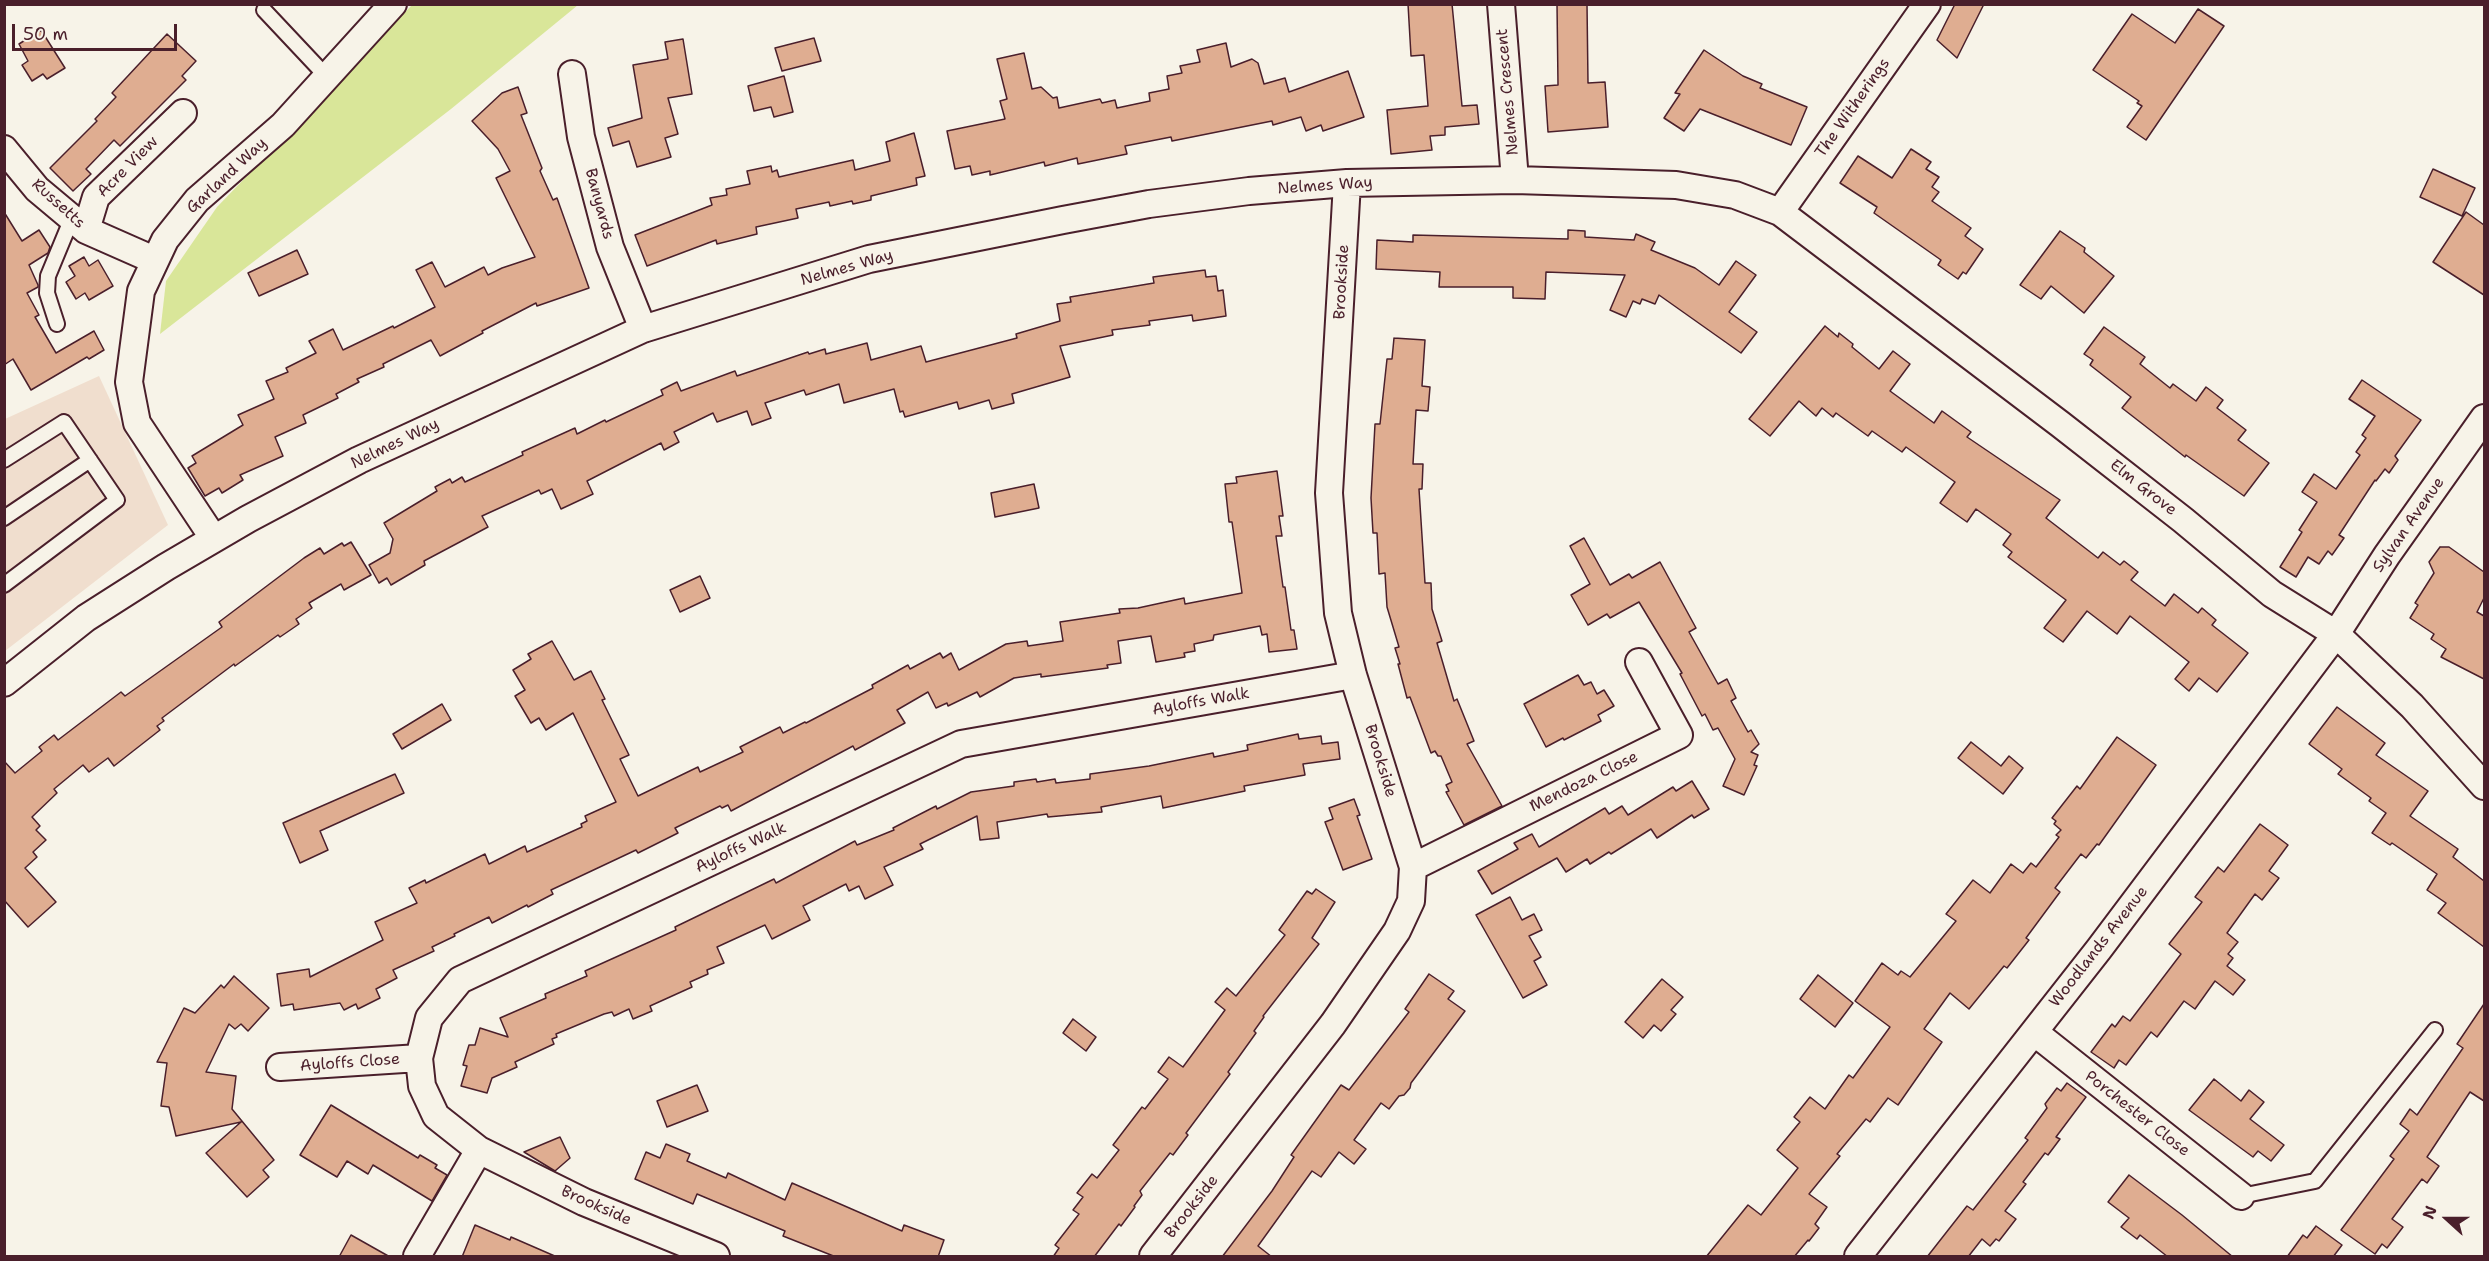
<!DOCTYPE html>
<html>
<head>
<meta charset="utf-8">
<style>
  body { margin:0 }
  #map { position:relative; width:2489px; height:1261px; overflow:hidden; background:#f7f3e8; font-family:"Shantell Sans",sans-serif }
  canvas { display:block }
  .frame { position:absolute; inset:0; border:6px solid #4a1f2b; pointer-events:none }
  .north { position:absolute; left:2417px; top:1189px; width:60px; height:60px; -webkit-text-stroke:4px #f7f3e8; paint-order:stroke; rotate:291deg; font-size:16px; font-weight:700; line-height:24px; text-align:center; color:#4a1f2b }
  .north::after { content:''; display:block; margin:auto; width:21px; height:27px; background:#4a1f2b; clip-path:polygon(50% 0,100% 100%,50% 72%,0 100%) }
  .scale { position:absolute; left:12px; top:24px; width:165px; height:27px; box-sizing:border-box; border:3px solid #4a1f2b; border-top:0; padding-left:8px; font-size:18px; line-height:21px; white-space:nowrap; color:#4a1f2b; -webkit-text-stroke:4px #f7f3e8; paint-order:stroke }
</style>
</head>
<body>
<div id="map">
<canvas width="2489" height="1261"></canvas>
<div class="frame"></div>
<div class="north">N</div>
<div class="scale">50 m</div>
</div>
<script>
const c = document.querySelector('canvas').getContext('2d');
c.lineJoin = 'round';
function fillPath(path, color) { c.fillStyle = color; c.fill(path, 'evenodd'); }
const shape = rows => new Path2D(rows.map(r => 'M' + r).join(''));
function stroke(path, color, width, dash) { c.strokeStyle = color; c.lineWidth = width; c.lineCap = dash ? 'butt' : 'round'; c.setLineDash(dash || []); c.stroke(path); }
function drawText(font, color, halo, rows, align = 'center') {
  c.font = font + ' "Shantell Sans",sans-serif'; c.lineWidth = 4.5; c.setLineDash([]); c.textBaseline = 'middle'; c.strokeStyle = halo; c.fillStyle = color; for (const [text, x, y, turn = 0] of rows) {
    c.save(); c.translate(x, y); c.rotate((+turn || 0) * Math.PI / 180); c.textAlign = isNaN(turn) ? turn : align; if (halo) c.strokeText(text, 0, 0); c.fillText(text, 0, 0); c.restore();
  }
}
const built = shape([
  [99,376,168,525,5,651,5,419]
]);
const green = shape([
  [412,5,578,5,451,109,160,334,166,281,217,207]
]);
const building = shape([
  [1408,4,1452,4,1462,106,1477,105,1479,124,1445,127,1445,135,1430,136,1432,150,1391,154,1387,110,1428,106,1424,55,1411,56,1408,4],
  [1557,4,1587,4,1588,83,1605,82,1608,127,1548,132,1545,86,1558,85,1557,4],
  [1955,4,1984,4,1957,58,1937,40,1955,4],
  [2198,9,2224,26,2146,140,2127,127,2142,106,2137,103,2139,101,2093,70,2132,14,2175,43,2198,9],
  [41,30,65,68,47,79,43,74,32,81,22,65,28,61,19,44,41,30],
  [167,34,196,61,182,76,186,80,120,146,114,140,86,169,91,174,73,191,50,168,97,121,95,119,116,97,112,93,167,34],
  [814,38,821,61,782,71,775,48,814,38],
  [683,39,692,94,668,98,678,134,665,138,671,157,637,167,629,141,613,146,608,128,642,118,633,65,668,59,665,42,683,39],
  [1226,43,1231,67,1252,59,1258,63,1264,84,1285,78,1289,92,1348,71,1364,117,1323,131,1321,125,1306,131,1301,117,1273,125,1272,121,1172,141,1171,137,1125,146,1127,154,1078,164,1077,158,1045,166,1044,162,990,175,990,171,972,175,970,166,955,169,947,131,1005,119,1000,101,1007,99,997,59,1024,53,1032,89,1041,87,1053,98,1057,97,1059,108,1100,99,1102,103,1115,100,1117,108,1150,101,1149,93,1169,89,1167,76,1182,73,1180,66,1200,62,1197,50,1226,43],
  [1704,50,1743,76,1762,84,1760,88,1807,107,1791,145,1700,109,1684,131,1664,118,1680,94,1675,93,1704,50],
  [784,76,793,112,774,117,771,107,754,111,748,86,784,76],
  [518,87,527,113,521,115,542,168,540,171,553,200,557,198,589,288,537,306,536,303,482,331,483,333,440,356,431,340,383,364,384,367,357,379,359,382,336,394,338,398,303,415,306,423,275,437,283,456,240,475,243,480,222,493,219,488,205,496,188,468,196,463,192,456,243,425,238,415,274,399,266,381,288,372,286,368,316,353,309,341,333,329,343,350,393,326,394,328,435,307,416,270,432,262,445,287,484,267,488,275,502,268,535,257,496,178,510,171,498,149,472,121,502,93,518,87],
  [914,133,925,176,916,178,917,185,871,196,871,200,853,204,852,201,830,206,829,202,796,209,798,218,756,227,757,234,717,244,716,240,647,266,635,235,712,205,710,198,727,195,726,189,750,184,747,171,771,166,772,172,777,170,779,177,853,160,855,170,890,161,886,142,914,133],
  [1911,149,1931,162,1926,169,1939,177,1932,187,1939,192,1932,201,1971,228,1965,236,1983,249,1966,274,1963,272,1958,279,1938,265,1941,260,1874,213,1877,207,1840,183,1858,156,1892,178,1911,149],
  [2433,169,2475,188,2462,216,2420,197,2433,169],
  [4,212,22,241,39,230,50,247,48,253,29,265,38,285,38,287,27,293,39,315,35,317,56,353,94,331,104,350,89,359,87,357,31,390,13,359,4,365,4,212],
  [2466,212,2484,225,2484,295,2433,262,2466,212],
  [1568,230,1585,231,1585,237,1634,240,1636,234,1655,242,1651,250,1695,268,1719,285,1736,261,1756,275,1729,312,1757,332,1741,353,1659,295,1655,304,1642,299,1640,304,1633,301,1626,317,1610,310,1625,275,1546,272,1545,299,1513,298,1513,287,1439,287,1440,272,1376,269,1377,240,1413,242,1413,235,1568,239,1568,230],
  [2060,231,2085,248,2084,252,2114,276,2084,313,2051,286,2041,299,2020,285,2060,231],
  [297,250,308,274,259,296,248,273,297,250],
  [84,257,89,266,98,260,113,286,89,300,85,293,76,299,66,282,75,276,69,266,84,257],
  [1205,270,1206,277,1216,276,1218,291,1223,290,1226,316,1193,321,1192,315,1149,321,1150,325,1112,330,1113,335,1060,346,1070,377,1012,394,1014,403,992,409,989,400,959,409,957,402,905,417,903,411,900,412,894,389,844,403,839,384,806,395,804,390,765,403,771,418,752,425,747,411,717,422,713,413,674,432,679,442,664,450,661,443,587,481,593,494,561,509,552,489,541,494,539,490,482,516,488,527,424,561,425,565,391,585,387,578,379,583,369,565,390,553,393,539,384,523,437,491,435,487,450,479,452,483,462,477,465,482,523,455,522,452,575,428,577,434,605,420,606,422,663,395,661,390,677,382,681,391,735,371,737,376,808,352,809,354,825,349,826,354,867,343,871,360,921,346,926,362,1017,338,1016,334,1060,321,1057,304,1071,302,1070,297,1154,283,1153,277,1205,270],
  [1825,326,1838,337,1839,333,1853,344,1852,347,1879,369,1893,351,1910,364,1890,391,1934,423,1942,411,1971,432,1967,437,2060,500,2046,518,2098,558,2103,552,2120,565,2124,561,2138,572,2131,580,2165,606,2174,594,2198,613,2202,608,2216,620,2212,625,2248,653,2217,692,2199,678,2189,691,2175,679,2189,662,2130,616,2117,634,2087,611,2063,642,2044,628,2066,600,2008,557,2012,552,2003,545,2011,534,1976,509,1967,522,1940,503,1955,482,1906,447,1902,452,1872,431,1868,436,1836,413,1833,417,1822,408,1816,416,1799,401,1770,436,1749,419,1825,326],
  [2104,327,2145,357,2140,364,2170,388,2173,384,2196,401,2206,387,2223,400,2217,408,2246,430,2238,440,2269,463,2244,496,2186,455,2185,457,2122,408,2131,397,2090,365,2093,360,2084,354,2104,327],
  [1394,338,1425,340,1422,386,1430,387,1428,411,1416,410,1413,464,1423,464,1422,489,1419,489,1425,583,1431,583,1432,609,1442,641,1437,643,1454,701,1457,699,1474,741,1467,744,1502,806,1464,825,1446,792,1449,791,1446,785,1452,782,1441,756,1438,756,1435,751,1431,753,1410,697,1407,698,1398,664,1400,664,1395,648,1399,647,1387,607,1385,573,1379,574,1377,533,1373,533,1371,498,1375,424,1380,424,1387,359,1392,359,1394,338],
  [2362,380,2421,420,2395,456,2398,460,2389,473,2385,469,2376,481,2375,480,2339,535,2344,538,2332,555,2328,551,2319,564,2308,557,2296,577,2280,567,2302,532,2299,530,2317,502,2302,492,2314,474,2336,489,2360,455,2356,452,2366,438,2362,435,2375,416,2349,399,2362,380],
  [1277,471,1283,516,1279,516,1282,536,1276,536,1283,587,1285,587,1291,630,1294,630,1297,649,1269,652,1267,634,1262,635,1260,626,1214,635,1213,640,1194,644,1195,651,1184,653,1185,657,1156,662,1151,636,1118,641,1121,663,1107,665,1108,668,1041,677,1041,674,1014,678,980,697,977,692,948,706,947,703,936,708,928,692,897,710,905,723,855,750,853,746,731,811,728,805,722,808,720,806,675,828,678,833,638,853,636,850,551,890,553,894,528,907,527,905,492,923,489,917,454,934,455,936,432,947,434,951,393,970,397,978,376,989,380,998,358,1009,356,1004,344,1010,340,1003,294,1010,293,1004,281,1006,277,974,309,969,310,977,383,940,375,922,417,903,409,888,425,880,426,883,485,854,489,864,525,846,527,852,582,827,581,824,587,821,585,816,616,802,573,713,546,730,539,718,531,723,515,696,525,690,513,670,531,659,528,654,552,641,574,680,591,671,605,699,602,700,629,755,620,759,638,796,698,767,700,772,743,752,740,747,780,727,783,733,805,722,806,723,873,688,872,685,908,665,910,669,940,653,943,658,951,653,959,670,1006,644,1027,641,1028,646,1063,641,1060,622,1120,613,1119,609,1138,608,1184,598,1185,604,1242,593,1232,522,1229,522,1225,484,1237,483,1236,477,1277,471],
  [1034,484,1039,508,995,517,991,493,1034,484],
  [1584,538,1610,585,1629,574,1632,578,1660,562,1696,628,1689,632,1718,684,1727,679,1736,698,1731,701,1748,732,1751,730,1759,744,1751,752,1758,755,1754,765,1757,766,1744,795,1723,786,1735,759,1718,728,1713,730,1705,714,1702,716,1680,674,1682,673,1639,602,1610,618,1607,614,1588,625,1571,595,1590,584,1570,546,1584,538],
  [351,542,371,575,344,590,341,584,309,603,312,608,296,619,299,624,280,637,278,635,235,666,234,664,162,718,164,721,157,726,160,730,114,766,108,758,89,772,83,765,54,789,57,793,32,817,40,826,36,830,46,840,33,852,37,857,25,868,56,902,28,927,4,900,4,761,15,773,42,751,39,747,54,735,58,740,121,692,125,696,222,627,219,622,304,558,320,548,324,554,342,543,344,546,351,542],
  [2440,547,2449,547,2484,572,2484,598,2477,612,2484,616,2484,679,2441,657,2446,649,2431,639,2434,634,2410,618,2418,605,2415,603,2434,573,2429,562,2440,547],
  [700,576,710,598,680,612,670,590,700,576],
  [1578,675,1584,685,1591,682,1597,694,1604,690,1614,706,1598,715,1601,721,1564,740,1563,738,1546,747,1524,704,1578,675],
  [442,704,451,720,402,749,393,734,442,704],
  [2337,707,2385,743,2376,755,2428,791,2410,816,2458,849,2453,857,2484,881,2484,947,2438,913,2446,903,2427,890,2437,874,2392,843,2390,845,2372,833,2386,813,2369,801,2371,798,2338,774,2342,769,2309,744,2337,707],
  [1298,734,1299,739,1321,736,1322,744,1338,742,1340,759,1303,764,1305,775,1244,786,1245,791,1163,808,1161,796,1101,807,1102,812,1048,817,1047,814,997,822,999,838,980,840,977,816,920,844,923,849,884,867,893,885,865,899,859,886,849,891,846,884,803,906,810,920,772,939,765,925,717,947,724,963,707,970,708,974,690,982,692,987,650,1006,652,1011,633,1019,629,1009,614,1016,612,1012,604,1014,556,1034,557,1037,552,1039,554,1044,515,1062,517,1067,492,1078,487,1093,461,1086,467,1066,463,1065,469,1045,475,1045,480,1028,508,1037,500,1018,546,998,545,994,587,976,585,971,676,930,675,927,774,879,776,883,855,841,857,845,894,830,893,828,936,806,937,809,971,792,1014,786,1014,782,1036,779,1037,782,1055,779,1056,783,1090,779,1090,774,1149,766,1213,753,1214,757,1248,750,1247,745,1298,734],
  [2117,737,2156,765,2099,845,2097,844,2086,858,2081,854,2055,888,2060,892,2026,938,2029,940,2007,968,2004,966,1969,1009,1950,993,1924,1029,1942,1042,1898,1105,1888,1098,1870,1122,1866,1119,1837,1154,1840,1156,1809,1194,1827,1207,1815,1224,1819,1228,1809,1241,1808,1240,1794,1257,1706,1257,1748,1205,1761,1215,1798,1168,1777,1150,1800,1122,1794,1117,1810,1097,1825,1109,1849,1075,1853,1078,1890,1027,1855,1001,1882,963,1898,975,1901,971,1910,977,1956,921,1946,914,1973,880,1990,893,2011,864,2023,873,2031,863,2036,867,2059,837,2056,835,2061,830,2054,824,2056,821,2052,818,2077,786,2080,789,2117,737],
  [1971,742,2001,766,2009,756,2023,768,2003,794,1958,758,1971,742],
  [395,774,404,793,320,831,328,850,300,863,283,823,395,774],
  [1692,781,1709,809,1694,818,1692,815,1657,838,1651,829,1611,854,1609,852,1590,864,1587,859,1566,872,1557,858,1492,894,1478,871,1518,849,1514,843,1532,834,1539,847,1605,808,1609,814,1622,806,1628,815,1673,787,1676,791,1692,781],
  [1354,799,1360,815,1357,816,1372,859,1343,870,1325,822,1333,819,1329,808,1354,799],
  [2260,824,2288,845,2269,871,2279,878,2262,900,2255,894,2227,933,2238,942,2228,954,2233,958,2227,966,2245,980,2233,995,2215,981,2195,1009,2184,1001,2157,1037,2151,1032,2126,1065,2119,1060,2114,1068,2091,1052,2112,1024,2115,1027,2123,1016,2130,1021,2181,954,2169,944,2202,902,2195,897,2218,867,2224,872,2260,824],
  [1316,889,1335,902,1312,938,1319,944,1263,1016,1264,1017,1254,1031,1256,1033,1228,1072,1230,1074,1186,1133,1188,1135,1173,1155,1170,1153,1140,1191,1142,1195,1134,1206,1135,1207,1121,1226,1119,1224,1094,1257,1053,1257,1059,1248,1055,1245,1079,1214,1073,1210,1083,1197,1077,1193,1092,1174,1097,1178,1119,1150,1113,1145,1142,1107,1145,1109,1168,1079,1158,1072,1169,1057,1183,1067,1225,1010,1215,1002,1227,988,1236,996,1285,935,1279,930,1307,891,1312,894,1316,889],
  [1510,897,1522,920,1534,914,1542,930,1529,936,1541,957,1534,961,1547,985,1523,998,1476,915,1510,897],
  [1429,974,1454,991,1448,999,1465,1011,1411,1083,1410,1088,1404,1095,1399,1096,1389,1109,1381,1103,1354,1140,1366,1149,1354,1164,1339,1152,1321,1177,1312,1171,1258,1246,1272,1257,1222,1257,1272,1191,1294,1157,1291,1155,1341,1085,1349,1090,1409,1012,1405,1009,1429,974],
  [1818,975,1853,1003,1835,1027,1800,999,1818,975],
  [234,976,269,1008,248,1031,241,1024,235,1029,229,1024,206,1072,236,1076,232,1109,274,1160,263,1170,269,1177,247,1197,206,1153,241,1122,176,1136,169,1107,161,1106,167,1063,157,1062,184,1008,195,1013,221,985,224,988,234,976],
  [1662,979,1683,997,1671,1010,1676,1014,1661,1031,1654,1025,1643,1038,1625,1022,1662,979],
  [2484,1004,2484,1101,2470,1092,2427,1157,2439,1166,2427,1183,2422,1179,2392,1219,2403,1227,2387,1248,2382,1244,2375,1254,2341,1230,2394,1159,2390,1156,2409,1131,2400,1124,2410,1109,2417,1115,2463,1048,2457,1044,2484,1004],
  [1073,1019,1096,1037,1086,1051,1063,1033,1073,1019],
  [2214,1079,2241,1101,2249,1090,2264,1102,2250,1119,2284,1145,2271,1161,2258,1151,2253,1157,2189,1110,2214,1079],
  [2067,1083,2086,1097,2056,1137,2060,1139,2048,1155,2045,1153,2023,1182,2026,1184,2005,1211,2016,1219,1999,1241,1996,1239,1990,1246,1982,1239,1968,1257,1927,1257,1967,1206,1973,1210,2028,1140,2025,1138,2047,1108,2045,1104,2057,1088,2061,1091,2067,1083],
  [697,1085,708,1111,667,1127,657,1101,697,1085],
  [331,1105,418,1158,420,1155,437,1165,435,1168,447,1175,432,1201,373,1165,368,1174,347,1161,337,1177,300,1155,331,1105],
  [560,1137,570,1158,555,1171,524,1152,560,1137],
  [666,1144,690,1154,687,1161,726,1178,728,1173,785,1200,792,1183,902,1231,904,1225,944,1240,938,1257,836,1257,783,1236,785,1231,697,1194,693,1204,635,1179,646,1152,660,1158,666,1144],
  [2129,1175,2182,1215,2233,1257,2168,1257,2140,1235,2137,1239,2121,1227,2129,1218,2108,1202,2129,1175],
  [475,1225,510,1240,511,1237,557,1257,462,1257,475,1225],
  [2316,1226,2342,1245,2333,1257,2287,1257,2303,1235,2307,1238,2316,1226],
  [351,1235,390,1257,339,1257,351,1235]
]);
const service = shape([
  [264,10,327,77],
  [57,324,47,293,48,276,72,218],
  [4,460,64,422,117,500,4,585],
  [4,518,90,460],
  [2241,1196,2315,1181,2435,1030]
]);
const minor = shape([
  [1501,4,1515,180],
  [572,74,581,137,610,247,643,329],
  [4,149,37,189,86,230,154,260],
  [1780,212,1927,4],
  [86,230,96,197,183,113],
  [214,539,137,423,129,382,141,291,165,240,197,200,283,125,393,4],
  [4,683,86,618,166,567,248,519,359,460,643,329,869,259,1063,220,1149,204,1249,191,1347,183,1515,180,1676,185,1735,195,1780,212,2060,424,2183,520,2272,594,2336,634,2412,706,2484,786],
  [1413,867,1679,735,1639,662],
  [2034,1032,2241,1196],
  [280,1067,419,1058],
  [479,1150,584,1202,716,1256],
  [417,1256,479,1150,436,1116,422,1086,419,1058,429,1018,460,980,961,744,1353,675],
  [1153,1256,1333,1024,1397,931,1411,901,1413,867,1353,675,1338,613,1329,493,1347,183],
  [1858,1256,2099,949,2336,634,2387,555,2484,418]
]);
const streetNames = [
  ["Nelmes Crescent",1508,92,-95],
  ["The Witherings",1853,108,-55],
  ["Acre View",128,167,-45],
  ["Garland Way",227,176,-43],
  ["Nelmes Way",1325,186,-4],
  ["Russetts",58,204,42],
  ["Banyards",599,204,75],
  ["Nelmes Way",847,268,-16],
  ["Brookside",1342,282,-87],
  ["Nelmes Way",395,444,-26],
  ["Elm Grove",2143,488,38],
  ["Sylvan Avenue",2409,525,-55],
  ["Ayloffs Walk",1201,702,-10],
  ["Brookside",1380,761,73],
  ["Mendoza Close",1584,782,-26],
  ["Ayloffs Walk",741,848,-25],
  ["Woodlands Avenue",2099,947,-52],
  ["Ayloffs Close",350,1063,-4],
  ["Porchester Close",2137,1114,38],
  ["Brookside",596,1206,24],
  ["Brookside",1192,1207,-52]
];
fillPath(built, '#f0dece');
fillPath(green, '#d9e699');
fillPath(building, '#dfad91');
stroke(building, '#4a1f2b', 1.5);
stroke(service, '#4a1f2b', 18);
stroke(minor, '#4a1f2b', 30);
stroke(service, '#f7f3e8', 14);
stroke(minor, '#f7f3e8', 26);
drawText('16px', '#4a1f2b', '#f7f3e8', streetNames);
</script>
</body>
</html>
